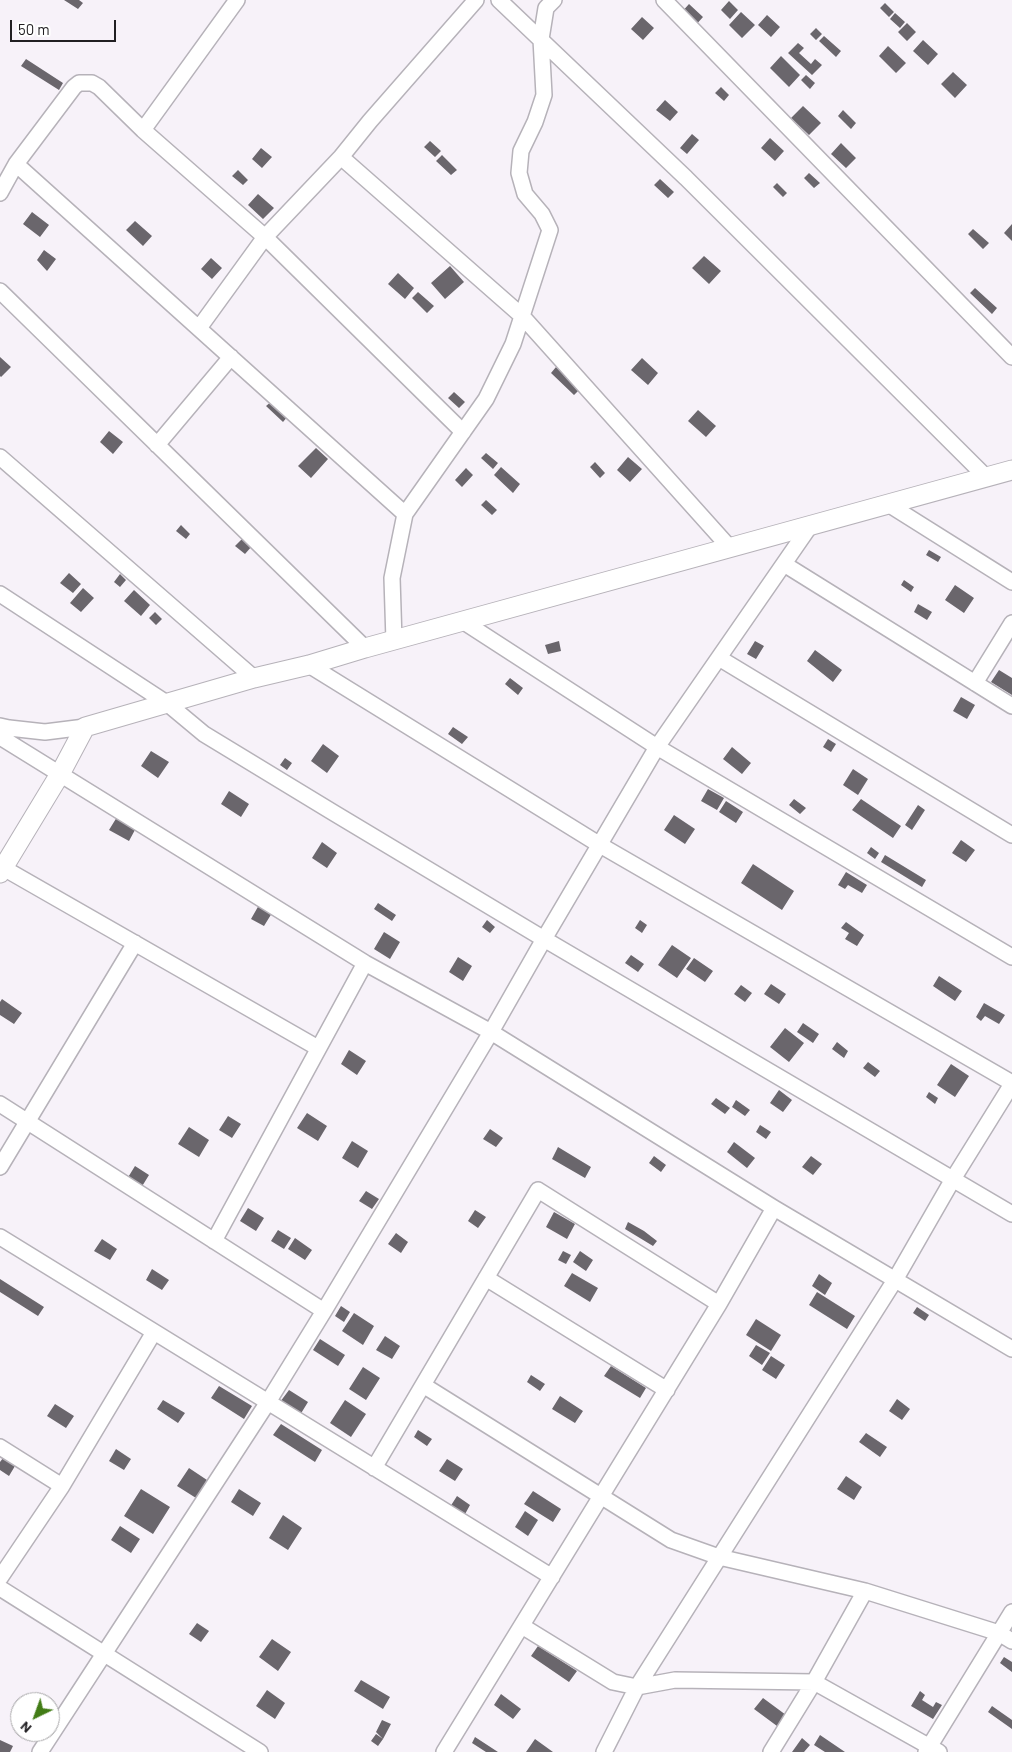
<!DOCTYPE html>
<html>
<head>
<meta charset="utf-8">
<style>
  body { margin:0 }
  #map { position:relative; width:1012px; height:1752px; overflow:hidden; background:#f7f2f9; font-family:Barlow,sans-serif }
  canvas { display:block }
  .north { position:absolute; left:10px; top:1692px; width:50px; height:50px; box-sizing:border-box; background:#fff; border:1px solid #a6a5a7; border-radius:50%; rotate:222deg; font-size:14px; font-weight:700; line-height:20px; text-align:center; color:#211f22 }
  .north::after { content:''; display:block; margin:auto; width:18px; height:22px; background:#427c16; clip-path:polygon(50% 0,100% 100%,50% 72%,0 100%) }
  .scale { position:absolute; left:10px; top:20px; width:106px; height:22px; box-sizing:border-box; border:2px solid #211f22; border-top:0; padding-left:6px; font-size:15px; line-height:18px; white-space:nowrap; color:#211f22; -webkit-text-stroke:4px #fff; paint-order:stroke }
</style>
</head>
<body>
<div id="map">
<canvas width="1012" height="1752"></canvas>
<div class="north">N</div>
<div class="scale">50 m</div>
</div>
<script>
const c = document.querySelector('canvas').getContext('2d');
c.lineJoin = 'round';
function fillPath(path, color) { c.fillStyle = color; c.fill(path, 'evenodd'); }
const shape = rows => new Path2D(rows.map(r => 'M' + r).join(''));
function stroke(path, color, width, dash) { c.strokeStyle = color; c.lineWidth = width; c.lineCap = dash ? 'butt' : 'round'; c.setLineDash(dash || []); c.stroke(path); }
const building = shape([
  [64,0,79,0,83,3,78,9],
  [729,1,738,10,730,19,721,10],
  [885,3,894,12,889,17,880,8],
  [689,4,703,17,694,27,680,14],
  [741,12,755,25,742,38,729,25],
  [895,13,905,22,900,28,890,19],
  [767,15,780,27,771,37,758,25],
  [642,17,654,28,643,40,631,29],
  [907,23,916,32,907,41,898,32],
  [816,28,822,34,816,40,810,34],
  [824,36,841,51,836,57,819,41],
  [923,40,938,54,928,65,913,51],
  [798,43,804,48,799,53,811,64,815,59,822,65,812,75,788,53],
  [888,46,906,63,896,73,879,56],
  [781,56,800,75,789,87,770,68],
  [26,59,63,83,59,90,21,66],
  [953,72,967,85,955,98,941,84],
  [806,75,815,83,810,89,801,80],
  [721,87,729,95,724,101,715,93],
  [665,100,678,112,670,121,656,110],
  [803,106,821,123,809,135,791,118],
  [843,110,856,123,851,129,838,116],
  [692,134,699,140,687,154,680,148],
  [770,138,784,151,775,161,761,148],
  [430,141,441,151,435,157,424,147],
  [841,143,856,158,846,168,831,154],
  [261,148,272,157,262,168,252,159],
  [442,155,457,170,451,175,436,161],
  [238,170,248,180,243,185,232,176],
  [809,173,820,183,814,188,804,178],
  [660,179,674,192,668,198,654,185],
  [777,183,787,193,783,197,773,187],
  [258,194,274,208,263,219,248,205],
  [32,212,49,225,40,237,23,224],
  [135,221,152,236,143,246,126,230],
  [1012,224,1012,241,1004,233],
  [973,229,989,243,983,249,968,234],
  [44,250,56,259,47,271,37,260],
  [704,256,721,271,709,284,692,268],
  [211,258,222,268,212,279,201,269],
  [450,266,464,282,445,299,431,283],
  [398,273,414,288,405,299,388,284],
  [975,288,997,308,992,314,970,293],
  [418,292,434,306,427,313,412,298],
  [0,357,11,367,1,377,0,376],
  [642,358,658,373,648,385,631,370],
  [556,367,580,389,574,395,551,373],
  [454,392,465,402,459,408,448,398],
  [272,401,288,416,283,422,266,406],
  [698,410,716,426,706,437,688,421],
  [109,431,123,442,113,454,100,442],
  [316,448,328,459,311,478,298,466],
  [486,453,498,463,493,469,481,458],
  [628,457,642,469,630,482,617,470],
  [595,462,605,473,600,478,590,467],
  [501,467,520,484,513,493,494,475],
  [466,468,473,475,462,487,455,480],
  [486,500,497,510,492,515,481,505],
  [181,525,190,534,186,539,176,531],
  [243,538,252,546,245,554,235,546],
  [929,550,941,557,938,562,926,555],
  [69,573,81,584,73,593,60,583],
  [120,574,126,580,120,587,114,582],
  [904,580,914,587,911,592,901,585],
  [955,585,974,598,964,613,945,600],
  [83,588,94,598,81,612,70,603],
  [134,590,150,605,141,616,124,601],
  [918,604,932,612,927,620,914,612],
  [155,612,162,619,156,625,149,618],
  [559,641,561,651,548,654,545,645],
  [755,641,764,646,756,659,747,654],
  [815,650,842,670,833,682,807,661],
  [999,670,1012,678,1012,695,991,682],
  [510,678,523,688,518,695,505,684],
  [961,697,975,705,967,719,953,711],
  [453,727,468,737,462,744,448,734],
  [828,739,836,744,831,752,823,747],
  [323,744,339,756,327,773,311,761],
  [732,747,751,763,742,774,723,759],
  [151,751,169,762,158,778,141,766],
  [285,758,292,763,287,770,280,765],
  [853,769,868,779,858,795,843,785],
  [708,789,724,798,717,810,701,801],
  [229,791,249,804,241,817,221,804],
  [794,799,806,808,800,814,789,805],
  [861,799,901,826,893,838,852,810],
  [726,801,743,812,736,823,719,812],
  [918,805,925,810,912,830,905,825],
  [674,815,695,829,685,844,664,830],
  [117,817,136,828,129,841,109,830],
  [961,840,975,850,966,862,952,853],
  [322,842,337,853,327,868,312,858],
  [871,847,879,853,875,859,867,853],
  [885,855,926,880,922,887,881,862],
  [753,864,794,891,782,910,741,883],
  [846,872,867,885,862,893,848,885,845,889,838,885],
  [378,903,396,915,392,921,374,909],
  [259,905,272,913,264,926,251,919],
  [487,920,495,927,490,933,482,927],
  [640,920,647,925,642,933,635,928],
  [846,922,864,935,857,946,845,939,849,933,841,928],
  [384,932,400,942,390,959,374,949],
  [672,945,691,958,677,978,658,965],
  [631,955,644,964,638,972,625,963],
  [458,957,472,966,463,981,449,972],
  [694,958,713,971,705,982,686,969],
  [939,976,962,991,955,1001,933,986],
  [771,984,786,994,779,1004,764,994],
  [741,985,752,993,745,1002,734,994],
  [2,999,22,1013,14,1024,0,1015,0,1002],
  [984,1003,1005,1015,999,1024,985,1016,981,1021,976,1017],
  [803,1023,819,1034,813,1043,797,1032],
  [785,1028,804,1043,789,1062,770,1047],
  [837,1042,848,1051,844,1058,832,1049],
  [349,1050,366,1061,357,1075,341,1064],
  [868,1062,880,1071,875,1077,863,1068],
  [951,1064,969,1076,955,1097,937,1085],
  [779,1090,792,1100,783,1112,770,1103],
  [929,1092,938,1098,935,1104,926,1097],
  [716,1098,730,1108,725,1114,711,1104],
  [736,1100,750,1110,745,1116,732,1107],
  [307,1113,327,1126,318,1141,297,1128],
  [228,1116,241,1124,232,1138,219,1130],
  [760,1125,771,1132,766,1139,756,1132],
  [189,1127,209,1140,199,1157,178,1144],
  [490,1129,503,1138,496,1147,483,1139],
  [352,1141,368,1151,358,1168,342,1158],
  [734,1142,755,1158,747,1168,727,1152],
  [558,1147,591,1167,585,1178,552,1159],
  [654,1156,666,1165,661,1172,649,1163],
  [811,1156,822,1164,813,1175,802,1167],
  [135,1166,149,1175,141,1188,127,1179],
  [366,1191,379,1199,372,1209,359,1201],
  [248,1208,264,1218,256,1231,240,1221],
  [475,1210,486,1217,478,1228,468,1221],
  [554,1212,575,1224,567,1239,546,1227],
  [628,1222,644,1231,657,1241,653,1246,625,1229],
  [278,1230,291,1238,284,1249,271,1241],
  [396,1233,408,1242,401,1253,388,1244],
  [295,1238,312,1250,305,1260,288,1249],
  [102,1239,117,1249,110,1260,94,1251],
  [563,1251,571,1255,566,1264,558,1260],
  [580,1251,593,1260,586,1271,573,1262],
  [152,1269,169,1280,162,1290,146,1280],
  [572,1273,598,1288,590,1302,564,1286],
  [819,1274,832,1283,825,1295,812,1286],
  [0,1279,44,1307,38,1316,0,1292],
  [817,1292,855,1316,847,1329,809,1305],
  [341,1306,350,1312,344,1322,335,1316],
  [917,1307,929,1315,925,1321,913,1313],
  [354,1313,374,1326,363,1345,342,1331],
  [756,1319,781,1335,771,1351,746,1335],
  [385,1336,400,1346,392,1359,376,1350],
  [320,1339,345,1355,338,1366,313,1350],
  [756,1345,770,1353,762,1365,749,1356],
  [771,1356,785,1365,776,1379,762,1370],
  [611,1366,646,1388,640,1398,604,1376],
  [363,1367,380,1378,366,1400,349,1389],
  [531,1375,545,1384,540,1391,527,1382],
  [219,1386,252,1406,244,1419,211,1398],
  [289,1390,308,1402,300,1415,280,1402],
  [560,1396,583,1411,575,1423,552,1409],
  [897,1399,910,1409,902,1420,889,1411],
  [163,1400,185,1413,178,1423,157,1409],
  [345,1400,366,1414,351,1437,330,1423],
  [55,1404,74,1416,66,1428,47,1416],
  [281,1424,322,1450,315,1462,273,1435],
  [418,1430,432,1439,427,1446,414,1437],
  [866,1433,887,1447,880,1457,859,1442],
  [116,1449,131,1459,124,1470,109,1461],
  [3,1458,15,1466,9,1476,0,1470,0,1462],
  [447,1459,463,1469,455,1481,439,1471],
  [189,1468,207,1480,196,1498,177,1486],
  [846,1476,862,1487,854,1500,837,1489],
  [141,1489,170,1507,153,1534,124,1516],
  [239,1489,261,1503,253,1516,231,1502],
  [533,1491,561,1509,553,1522,524,1504],
  [457,1496,470,1505,464,1516,450,1507],
  [525,1511,538,1520,528,1536,515,1527],
  [283,1515,302,1528,288,1550,269,1538],
  [120,1526,140,1539,131,1553,111,1540],
  [197,1623,209,1631,201,1642,189,1634],
  [272,1639,291,1652,278,1671,259,1657],
  [538,1646,577,1671,569,1682,531,1656],
  [1004,1657,1012,1662,1012,1672,1000,1663],
  [361,1680,390,1697,383,1709,354,1691],
  [267,1690,285,1703,275,1719,256,1706],
  [920,1691,925,1695,922,1700,933,1707,936,1702,942,1705,933,1719,911,1706],
  [501,1694,521,1709,513,1719,494,1705],
  [763,1698,786,1715,777,1726,754,1709],
  [20,1700,20,1720,12,1716],
  [992,1706,1012,1720,1012,1729,988,1712],
  [382,1720,391,1724,383,1739,376,1732],
  [376,1734,383,1739,378,1746,371,1741],
  [820,1735,845,1752,825,1752,814,1745],
  [475,1737,498,1752,486,1752,472,1743],
  [802,1738,810,1745,804,1752,792,1752],
  [535,1739,553,1752,526,1752],
  [0,1740,13,1746,10,1752,0,1752]
]);
const minor = shape([
  [499,0,686,178,986,477],
  [664,0,1012,357],
  [143,130,237,0],
  [341,157,522,316,730,548],
  [16,164,405,514],
  [0,193,16,164,74,87,79,83,92,83,99,87,143,130,265,237,463,432],
  [0,291,365,648],
  [199,328,265,237,341,157,370,121,476,0],
  [157,445,231,357],
  [0,457,254,678],
  [888,504,1012,582],
  [784,564,1012,706],
  [0,594,168,704,204,734,334,813,544,939,1012,1214],
  [464,622,657,747,1012,957],
  [394,641,392,578,405,514,486,399,513,344,550,230,542,214,525,194,519,173,521,151,535,122,544,95,541,39,546,8,554,0],
  [719,658,1012,835],
  [309,665,600,845,1012,1083],
  [975,683,1012,623],
  [0,726,9,728,45,732,85,727],
  [0,737,365,963,491,1032,774,1208,1012,1349],
  [0,866,318,1048],
  [0,1104,324,1311],
  [0,1167,135,943],
  [0,1237,552,1577],
  [214,1241,365,963],
  [486,1278,667,1390],
  [423,1385,671,1540,719,1557,865,1591,999,1633,1012,1641],
  [0,1447,62,1486],
  [374,1468,538,1190,719,1304],
  [0,1578,62,1486,154,1332],
  [0,1588,260,1752],
  [522,1626,613,1682,637,1687,675,1680,814,1682,939,1752],
  [40,1752,268,1402,324,1311,491,1032,544,939,657,747,810,526],
  [444,1752,719,1304,774,1208],
  [604,1752,637,1687,895,1280,953,1179,1012,1084],
  [771,1752,814,1682,865,1591],
  [926,1752,1012,1612]
]);
const tertiary = shape([
  [0,873,60,774,85,727,254,678,309,665,365,648,1012,470]
]);
fillPath(building, '#6a666c');
stroke(minor, '#b6b2b9', 18);
stroke(tertiary, '#b6b2b9', 21);
stroke(minor, '#fff', 15);
stroke(tertiary, '#fff', 19);
</script>
</body>
</html>
